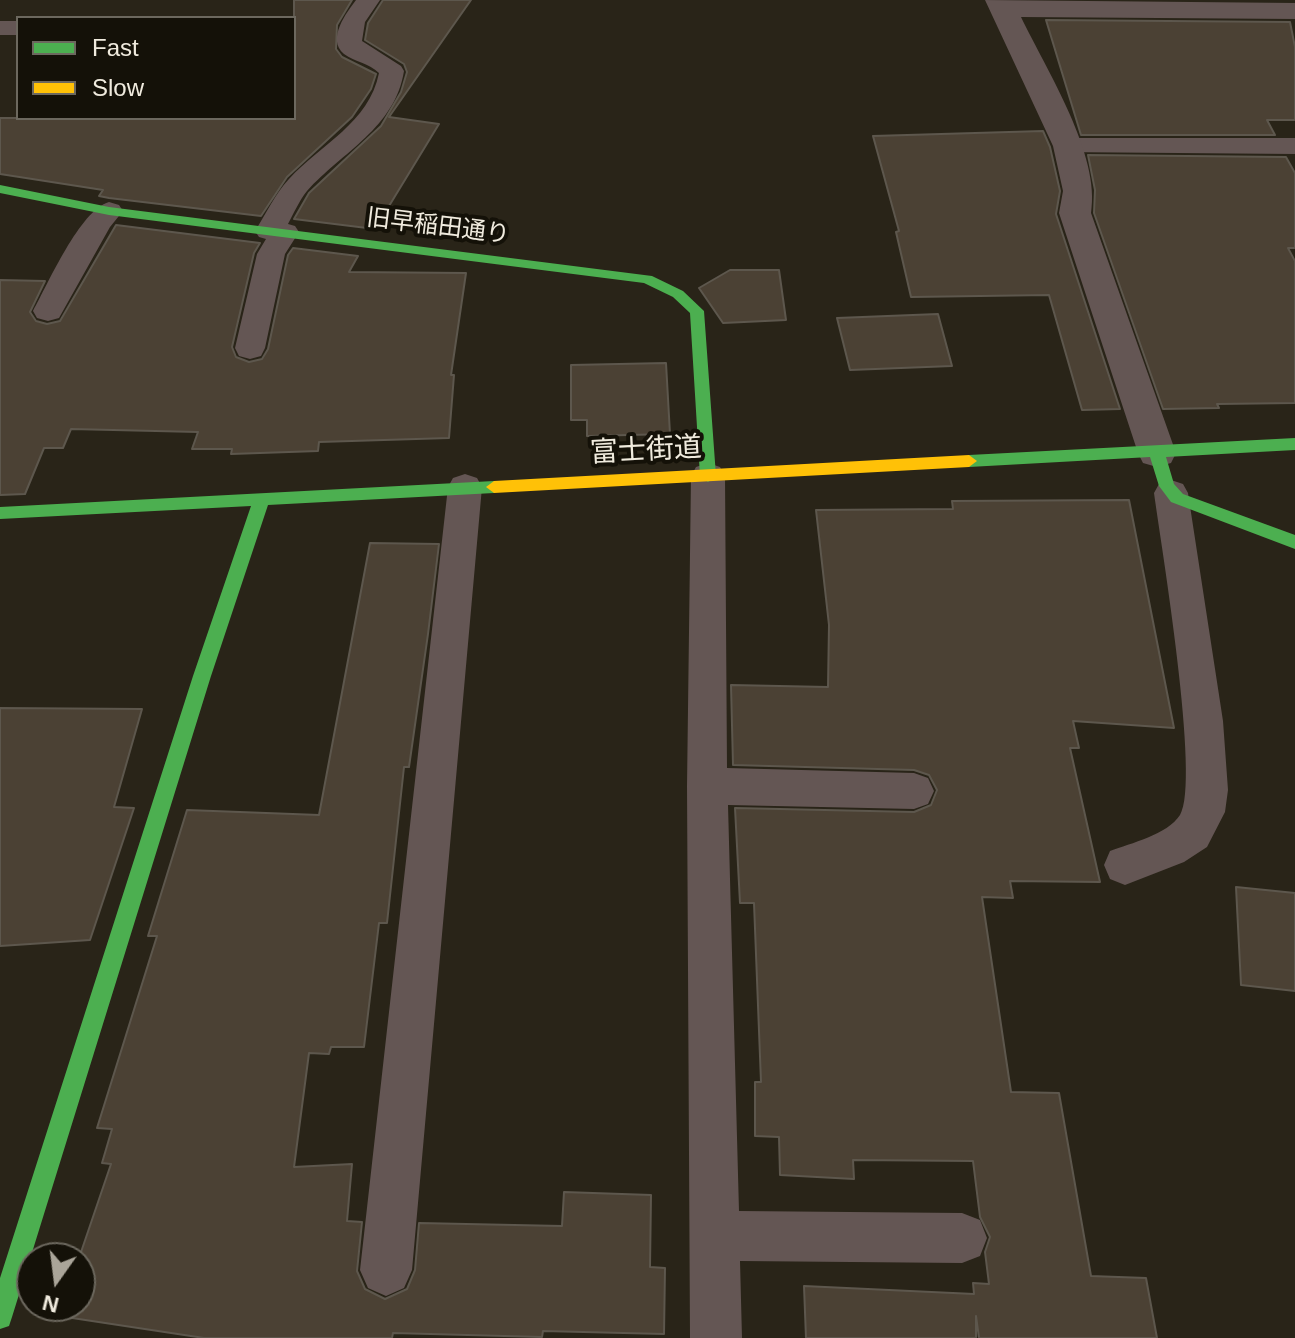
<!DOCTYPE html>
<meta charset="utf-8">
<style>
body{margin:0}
#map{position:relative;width:1295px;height:1338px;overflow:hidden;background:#292418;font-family:Helvetica,sans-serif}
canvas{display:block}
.legend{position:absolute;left:16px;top:16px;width:280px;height:104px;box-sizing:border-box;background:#141108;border:2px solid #6c685e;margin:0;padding:10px 14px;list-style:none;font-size:24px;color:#f0ebde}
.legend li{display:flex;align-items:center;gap:16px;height:40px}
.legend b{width:40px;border:2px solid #6c685e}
.north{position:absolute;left:16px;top:1242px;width:80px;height:80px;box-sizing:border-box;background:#141108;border:2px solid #6c685e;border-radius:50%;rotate:194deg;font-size:22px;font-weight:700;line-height:32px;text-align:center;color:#f0ebde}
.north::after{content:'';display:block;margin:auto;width:28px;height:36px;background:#aaa599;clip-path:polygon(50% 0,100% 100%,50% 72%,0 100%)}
</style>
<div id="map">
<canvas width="1295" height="1338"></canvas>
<ul class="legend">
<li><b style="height:10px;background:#4caf50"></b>Fast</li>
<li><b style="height:10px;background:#ffc107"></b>Slow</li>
</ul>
<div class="north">N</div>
</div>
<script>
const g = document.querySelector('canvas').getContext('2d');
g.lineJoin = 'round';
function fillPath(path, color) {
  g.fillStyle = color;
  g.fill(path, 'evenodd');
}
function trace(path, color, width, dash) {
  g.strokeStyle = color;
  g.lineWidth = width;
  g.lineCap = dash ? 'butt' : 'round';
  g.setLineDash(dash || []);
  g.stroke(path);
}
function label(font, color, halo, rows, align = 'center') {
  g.font = font + ' Helvetica,"Noto Sans JP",sans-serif';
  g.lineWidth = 8;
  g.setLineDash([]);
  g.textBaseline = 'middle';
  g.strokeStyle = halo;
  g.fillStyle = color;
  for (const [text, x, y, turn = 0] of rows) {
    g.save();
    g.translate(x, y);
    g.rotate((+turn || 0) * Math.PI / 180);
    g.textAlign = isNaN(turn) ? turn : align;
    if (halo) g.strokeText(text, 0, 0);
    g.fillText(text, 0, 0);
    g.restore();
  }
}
const building = new Path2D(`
 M294,0H352L337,25L336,49L342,57L376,74L371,89L352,117L287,177L261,216L109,198L99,196L103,190L0,174V118H294Z
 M383,0H471L389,117L439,124L375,229L294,219L309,193L381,126L401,92L407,72L404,64L365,40L368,23Z
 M1046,20L1290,22L1295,47V120H1267L1275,135H1081Z
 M1043,131L1050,147L1060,191L1056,214L1120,409L1082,410L1049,295L911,297L896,232L899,231L873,136Z
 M1088,155L1286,157L1295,173V248H1288L1295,261V403L1217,404L1219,408L1163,409L1094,213L1095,190Z
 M116,225L260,243L254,253L232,347L236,357L249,362L262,359L268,349L288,255L293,248L358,256L349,272L466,273L451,375H454L449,438L319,442L318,451L231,454L232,449H192L198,432L71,429L63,448H44L25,494L0,495V280L45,281L30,312L36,321L47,324L60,321Z
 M730,270H779L786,320L723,323L699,288Z
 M938,314L952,366L850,370L837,318Z
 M666,363L670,434L587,436V420H571V365Z
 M1129,500L1174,728L1073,721L1079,748H1070L1100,882L1010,881L1013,898L982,897L1011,1092L1059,1093L1091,1276L1146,1278L1157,1338H979L976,1316V1338H806L804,1286L974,1294L973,1283L989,1284L985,1252L990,1237L980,1217L973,1161L853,1160L854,1179L780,1175L779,1137L755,1136V1082H761L754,903H740L735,808L914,812L931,805L937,790L929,775L914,770L733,765L731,685L828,687L829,625L816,510L953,509L952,501Z
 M370,543L439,544L428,634L409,767H404L387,923H379L364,1047H331L329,1054L309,1053L294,1167L352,1164L347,1221L362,1222L357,1271L365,1289L385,1299L407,1289L415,1270L419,1223L562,1226L564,1192L651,1195L650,1267L665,1268L664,1334L543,1331L542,1337L393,1333L392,1338H204L59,1316L62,1306H80L79,1258L111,1164L102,1163L112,1129L97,1128L157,936H148L187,810L319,815Z
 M0,708L142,709L114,807L134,808L90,940L0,946Z
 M1236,887L1295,893V991L1241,985Z`);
fillPath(building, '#4b4134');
trace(building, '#5d574d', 2);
fillPath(new Path2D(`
 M356,0H380L365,22L362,41L401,66L404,71C395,128 342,152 307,191C299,201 294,213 288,224L295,226L299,232L285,254L265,348L261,356L250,359L239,356L235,348L257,254L266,239L259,237L255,231C266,214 275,194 289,179C321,144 369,123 379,73C369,63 355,62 344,54C326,39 347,12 356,0Z
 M0,21H18V35H0Z
 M1068,138H1295V154L1059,152L1055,146L1059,140Z
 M109,202L119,205L123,211L110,227L59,318L48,321L37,318L33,311C48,284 80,210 109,202Z
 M708,463L720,467L725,476L727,768L914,773L928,778L934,791L928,804L914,809L728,805L739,1211L962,1213L980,1220L987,1238L980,1256L962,1263L740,1261L742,1338H690L687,786L691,476L696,467Z
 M465,474L477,478L482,487L412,1270L404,1288L386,1296L368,1288L360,1270L448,487L453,478Z
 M1171,480L1183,484L1188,493L1223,721L1228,790L1225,812L1207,847L1184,862L1125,885L1110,879L1104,865L1110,851C1131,843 1167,835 1180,815C1201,782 1161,545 1154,493L1159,484Z`), '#645654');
fillPath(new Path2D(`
 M985,0L1295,3V19L1021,17C1047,71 1101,155 1091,213L1176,453L1171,463L1157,467L1143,463L1138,453L1059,213L1063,191L1053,146Z`), '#645654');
fillPath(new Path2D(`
 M0,185L109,207L652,276L683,291L704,311L716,476L708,482L700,476L690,313L673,297L644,283L109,215L0,193Z
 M1295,438V450L1166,457L1174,484L1183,494L1295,535V549L1171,502L1159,486L1150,457L969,467L961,461L969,455Z
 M494,481L502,487L494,493L268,505L211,676L12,1317L9,1326L0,1329V1278L193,676L251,506L0,519V507Z`), '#4caf50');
fillPath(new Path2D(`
 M969,455L977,461L969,467L494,493L486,487L494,481Z`), '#ffc107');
label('24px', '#f0ebde', '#141108', [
 ["旧早稲田通り",438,227,7]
]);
label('28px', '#f0ebde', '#141108', [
 ["富士街道",646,451,-3]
]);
</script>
